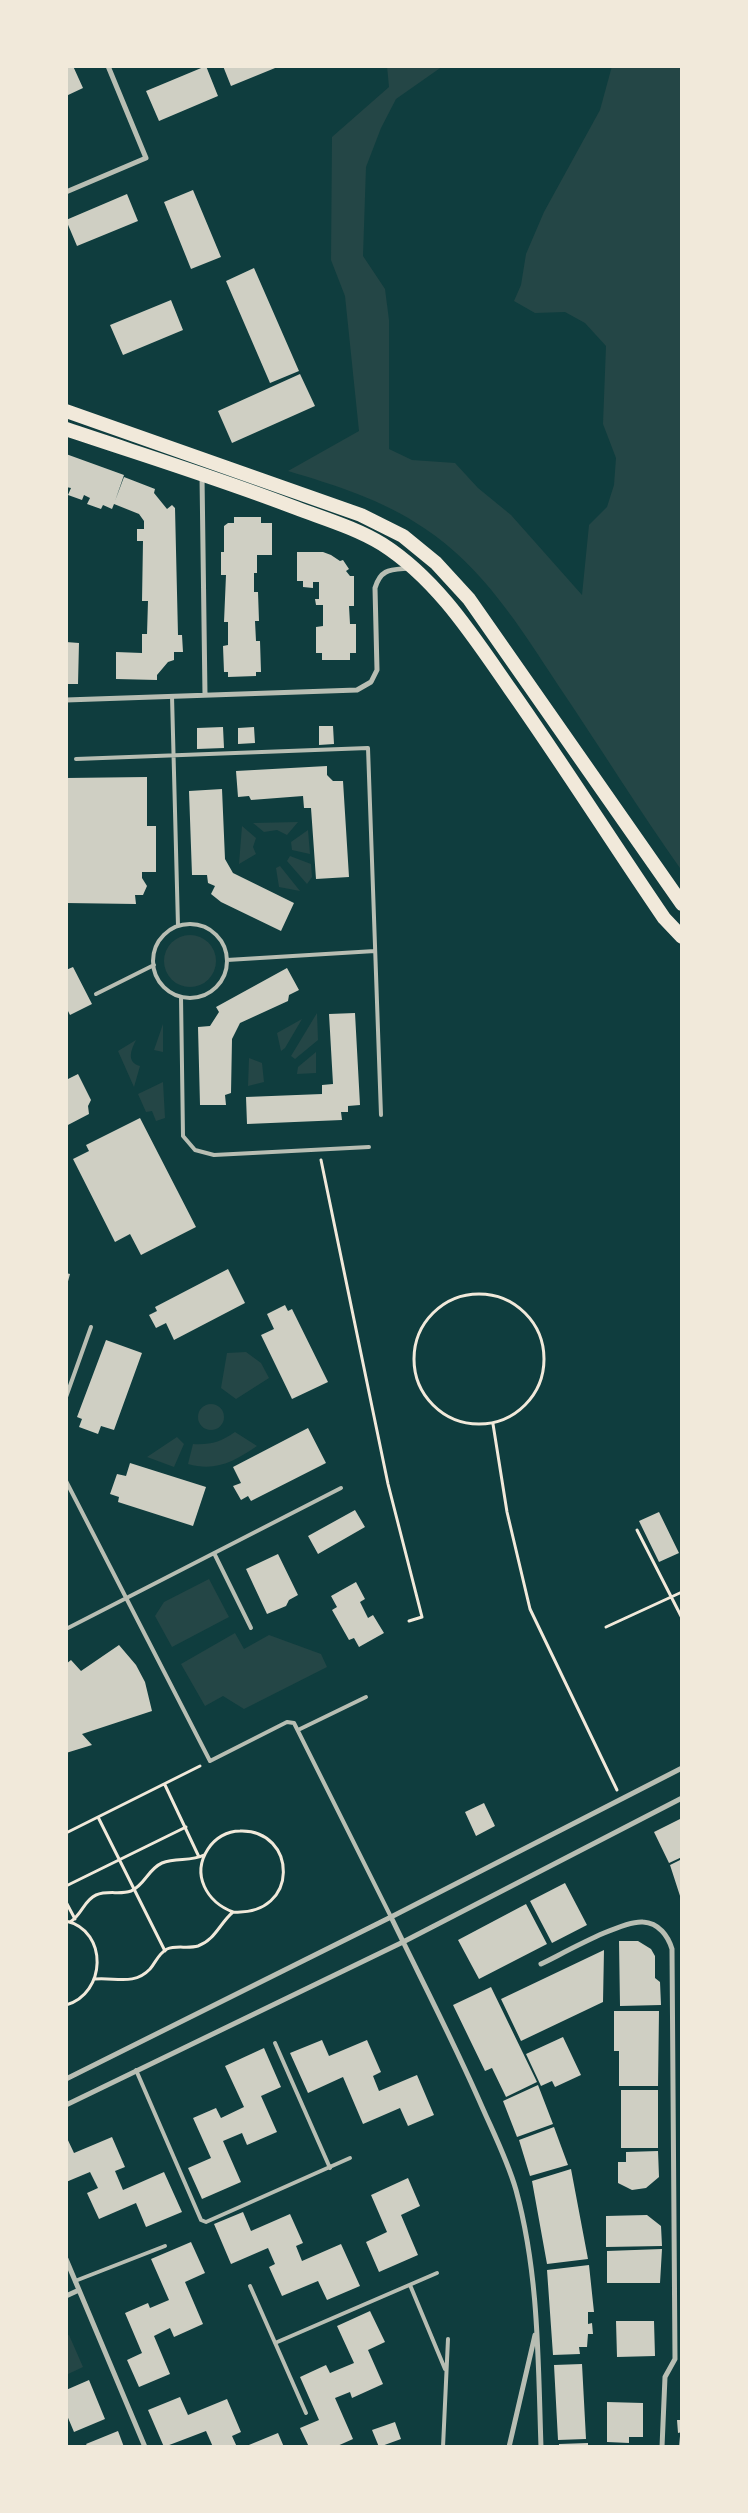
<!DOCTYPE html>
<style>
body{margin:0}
#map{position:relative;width:748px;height:2513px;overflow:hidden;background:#0f3d3e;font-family:"Archivo Narrow",sans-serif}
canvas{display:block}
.frame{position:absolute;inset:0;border:68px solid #f1e9da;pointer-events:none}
</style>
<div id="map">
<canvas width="748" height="2513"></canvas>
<div class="frame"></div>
</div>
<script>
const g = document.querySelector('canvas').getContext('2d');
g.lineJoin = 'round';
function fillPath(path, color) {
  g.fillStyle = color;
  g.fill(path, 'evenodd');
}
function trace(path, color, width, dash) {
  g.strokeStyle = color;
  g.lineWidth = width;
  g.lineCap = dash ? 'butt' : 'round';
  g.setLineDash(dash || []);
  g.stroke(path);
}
fillPath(new Path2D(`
 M387,66H443L396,99L381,128L366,167L363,256L385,289L389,320V449L412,460L455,463L478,488L511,515L582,595L589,525L607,507L614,485L616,458L603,424L606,346L585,323L565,312L535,313L514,301L521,285L526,254L544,212L600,110L612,66H682V871C639,810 600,747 558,685C520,627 483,567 424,528C383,500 335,485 288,471L359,431L345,296L331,260L332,137L389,87Z
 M298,822L287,835L277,830L264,832L253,823Z
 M242,826L256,838L253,847L256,854L239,864Z
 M308,830L310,854L292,850L291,842Z
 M290,856L311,864L312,877L307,884L287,861Z
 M280,866L300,891L279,887L276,868Z
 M164 961a26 26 0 1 1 52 0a26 26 0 1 1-52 0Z
 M317,1013L318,1040L295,1059L291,1056Z
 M302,1019L285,1048L281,1051L277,1033Z
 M163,1024V1052L154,1050Z
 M136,1040C131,1050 126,1062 140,1066L134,1087L118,1051Z
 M316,1052V1073L297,1074L298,1067Z
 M249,1058L262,1063L264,1082L248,1086Z
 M163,1082L165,1118L156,1121L152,1111L146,1112L138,1094Z
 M246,1352L261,1363L269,1378L236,1399L221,1388L227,1353Z
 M198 1417a13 13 0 1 1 26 0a13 13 0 1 1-26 0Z
 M235,1432L257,1446C235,1461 216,1472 188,1464L193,1444C210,1445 221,1442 235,1432Z
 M177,1437L184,1444L174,1467L147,1457Z
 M209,1579L229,1617L172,1647L155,1616L164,1602Z
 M235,1633L244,1649L269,1635L321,1654L327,1667L244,1709L223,1696L205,1706L181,1664Z
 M69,2335L83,2367L66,2375V2336Z`), '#244646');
fillPath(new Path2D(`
 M66,66H73L83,88L66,96Z
 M206,66L218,96L159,121L146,91Z
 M223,66H280L231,86Z
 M193,190L221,257L191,269L164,202Z
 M127,194L138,221L77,246L66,220Z
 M254,268L299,371L270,383L226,281Z
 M171,300L183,330L123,355L110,325Z
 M300,374L315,406L232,443L218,411Z
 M66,454L124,475L115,501L124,477L155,489L154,493L167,509L172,505L175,508L178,635H182L183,652H174V660L168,662L157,675V680L116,679V652L142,653V634H147L148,601H142L143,541H137V529H144V521L139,514L114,504L112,509L103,505L101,509L87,504L90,498L84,495L82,500L68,495L71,488L66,487Z
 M234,517H261V523H272V555H257V573H254V592H258L259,621H255L256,641H260L261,672H256V676L228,677V672H224L223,646L228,645V622H224L226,575H221V552H224V526L228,523H234Z
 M297,552H323L331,555L340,561L343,560L349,569L346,571L350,576H354V606H349L350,624H356V653H350V660H322V653H316V627L323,626V605H316L315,599H319V582H313V588L303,587V581H297Z
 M66,642L79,643L78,684H66Z
 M319,726H333L334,744L319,745Z
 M223,727L224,748L197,749V728Z
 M254,727L255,743L238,744V728Z
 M327,766V775L333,781H343L349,877L316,879L311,808H304L303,796L251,800L249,796L238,797L236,771Z
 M147,777V826H156V872H142V878L147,886L143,895H135L136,904L66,903V778Z
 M222,789L225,859L233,873L294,903L281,931L221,902L211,894L215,886L208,883L207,875H192L189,791Z
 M73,967L92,1004L70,1015L66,1007V970Z
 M287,968L299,990L289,995L288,1001L240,1023L232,1039L231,1093L225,1095L226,1105H200L198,1027L210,1026L219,1012L216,1007Z
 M355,1013L360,1105L348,1106V1112H341L342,1120L247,1124L246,1097L322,1094V1085L333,1084L329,1014Z
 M78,1074L91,1100L88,1106L89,1114L66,1126V1080Z
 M140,1118L196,1227L141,1255L130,1234L115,1242L73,1159L89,1151L86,1145Z
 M228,1269L245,1303L174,1340L166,1323L156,1328L149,1315L157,1311L155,1307Z
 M66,1273L70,1274L67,1285H66Z
 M285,1305L288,1311L292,1309L328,1382L292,1399L261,1335L274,1329L267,1314Z
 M106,1340L142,1353L114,1430L101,1426L98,1434L79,1427L82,1419L77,1417Z
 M308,1428L326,1463L251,1501L248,1496L241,1500L233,1486L241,1483L233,1467Z
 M130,1463L206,1487L193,1526L118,1502L119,1497L110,1494L117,1474L126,1476Z
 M355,1510L365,1527L318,1554L308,1536Z
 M659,1512L679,1553L659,1562L639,1521Z
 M278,1554L298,1595L289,1600L286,1606L267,1614L246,1569Z
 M356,1582L365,1599L360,1602L368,1618L373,1615L384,1633L359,1647L354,1638L349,1640L332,1610L337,1607L331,1596Z
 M119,1645L136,1665L145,1682L152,1711L82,1734L92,1745L66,1753V1664L71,1660L81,1671Z
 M484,1803L495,1826L476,1836L465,1812Z
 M682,1818V1857L669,1863L654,1832Z
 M682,1859V1899H681L670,1865Z
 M565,1883L587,1925L552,1943L530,1901Z
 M526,1904L547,1944L479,1979L458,1940Z
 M619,1941H638L651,1949L655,1956V1978L660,1982L661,2005L620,2006Z
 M604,1950L603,2002L521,2041L501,1999Z
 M491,1987L537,2082L506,2097L492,2068L485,2071L453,2005Z
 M614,2011H659L658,2086H619V2051H614Z
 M563,2037L581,2075L555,2087L552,2081L541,2086L526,2054Z
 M322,2040L329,2056L367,2040L381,2072L373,2076L379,2091L417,2075L434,2115L408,2126L400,2108L363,2124L343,2077L308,2093L290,2053Z
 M264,2048L281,2087L261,2096L277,2132L247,2145L242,2133L223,2141L241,2182L202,2199L188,2168L211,2158L193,2118L216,2108L221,2118L244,2107L225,2066Z
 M538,2085L553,2124L517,2137L503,2101Z
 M621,2090H658V2148H621Z
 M554,2127L568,2165L530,2176L519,2140Z
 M66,2136L74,2153L112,2137L125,2167L115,2171L123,2190L164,2172L182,2212L146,2227L136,2203L99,2219L87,2193L98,2188L90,2172L66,2182Z
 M658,2151L659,2177L646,2188L632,2190L618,2183V2162H626V2152Z
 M571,2169L588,2259L547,2264L532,2181Z
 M408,2178L420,2206L401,2215L418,2255L379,2272L366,2242L387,2232L371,2195Z
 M243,2212L251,2231L290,2214L303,2243L296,2246L302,2261L341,2244L360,2286L327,2300L318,2281L282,2296L269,2267L275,2264L268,2248L231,2264L214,2224Z
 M647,2215L661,2226L662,2246L606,2247V2216Z
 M191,2242L205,2273L185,2282L203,2324L174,2337L170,2328L154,2336L170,2374L139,2387L127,2360L142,2353L125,2313L148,2303L150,2308L169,2300L151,2259Z
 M662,2249L660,2283H607V2251Z
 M589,2265L594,2312H588V2324L592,2323L593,2334H588L587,2347H579L580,2354L553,2355L547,2270Z
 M370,2311L385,2342L368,2350L383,2384L352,2398L350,2392L335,2398L353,2439L335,2447H309L300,2428L319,2420L300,2377L326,2365L330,2373L354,2363L337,2326Z
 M616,2321H654L655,2356L617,2357Z
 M582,2364L586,2439L558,2440L554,2365Z
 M89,2380L105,2419L74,2432L66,2413V2390Z
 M180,2397L188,2415L227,2399L241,2432L232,2436L237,2447H213L206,2431L164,2447L148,2410Z
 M607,2402L643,2403V2437H629V2443L607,2442Z
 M677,2420H682V2432L678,2433Z
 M395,2422L401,2439L379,2447L372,2430Z
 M118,2431L124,2447H88L86,2444Z
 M278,2433L284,2447H244Z
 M680,2436H682V2447H679Z
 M588,2443V2447H559V2444Z`), '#cfcfc3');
trace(new Path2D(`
 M321,1160L388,1484L422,1617L409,1621
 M414 1359a65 65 0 1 1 130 0a65 65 0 1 1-130 0Z
 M493,1424L507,1512L530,1609L617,1790
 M637,1530L682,1618
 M606,1627L682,1592
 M165,1785L199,1857
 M98,1817L165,1951
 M66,1833L200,1766
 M66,1886L186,1827
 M66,1902L75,1919
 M66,1921C109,1931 106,1994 66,2005
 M70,1922C82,1915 84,1900 96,1895C108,1890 120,1895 131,1891C145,1885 148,1869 162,1863C176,1857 191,1862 204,1855
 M95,1979C115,1977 134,1986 150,1969C156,1962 158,1954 167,1949C176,1945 188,1949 198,1946C215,1940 220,1923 233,1912C301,1916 297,1829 240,1831C227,1831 215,1838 208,1849C191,1875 207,1902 233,1912`), '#f1e9da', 3);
trace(new Path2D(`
 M172,696L178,926
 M76,759L368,748L381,1115
 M153 961a37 37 0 1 1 74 0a37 37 0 1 1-74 0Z
 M227,960L375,951
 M96,994L154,965
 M181,997L183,1136L195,1150L214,1155L369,1147
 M66,1397L91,1327
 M66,1481L210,1761L287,1722L294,1723L391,1917
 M214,1553L251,1628
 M66,1629L341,1488
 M298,1730L366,1697
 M275,2043L330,2168
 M136,2070L201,2220L206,2222L350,2158
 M75,2281L165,2246
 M410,2285L445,2369
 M250,2286L306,2413
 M275,2343L437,2273
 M443,2447L448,2339`), '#b8beb3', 4);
trace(new Path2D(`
 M66,192L146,158L108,66
 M202,476L205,695
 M66,700L357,690L371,682L377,670L375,588C381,568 391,570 410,568
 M391,1917C422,1981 455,2044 483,2109C495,2136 508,2162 516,2190C539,2274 538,2361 541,2447
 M541,1964C562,1954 622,1920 643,1922C659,1923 668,1936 672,1949L675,2359L665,2377L662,2447
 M66,2079L391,1917L682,1768
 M66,2105L403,1942L682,1798
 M66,2259L145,2447
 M66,2296L79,2290
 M509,2447L535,2335`), '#b8beb3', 5);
trace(new Path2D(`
 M66,411L361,515L403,536L436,563L469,599L682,904
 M66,429C143,455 221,479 296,508C325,519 356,528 382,544C437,579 473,636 510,689C563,764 612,842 664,918L682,937`), '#f1e9da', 14);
</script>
